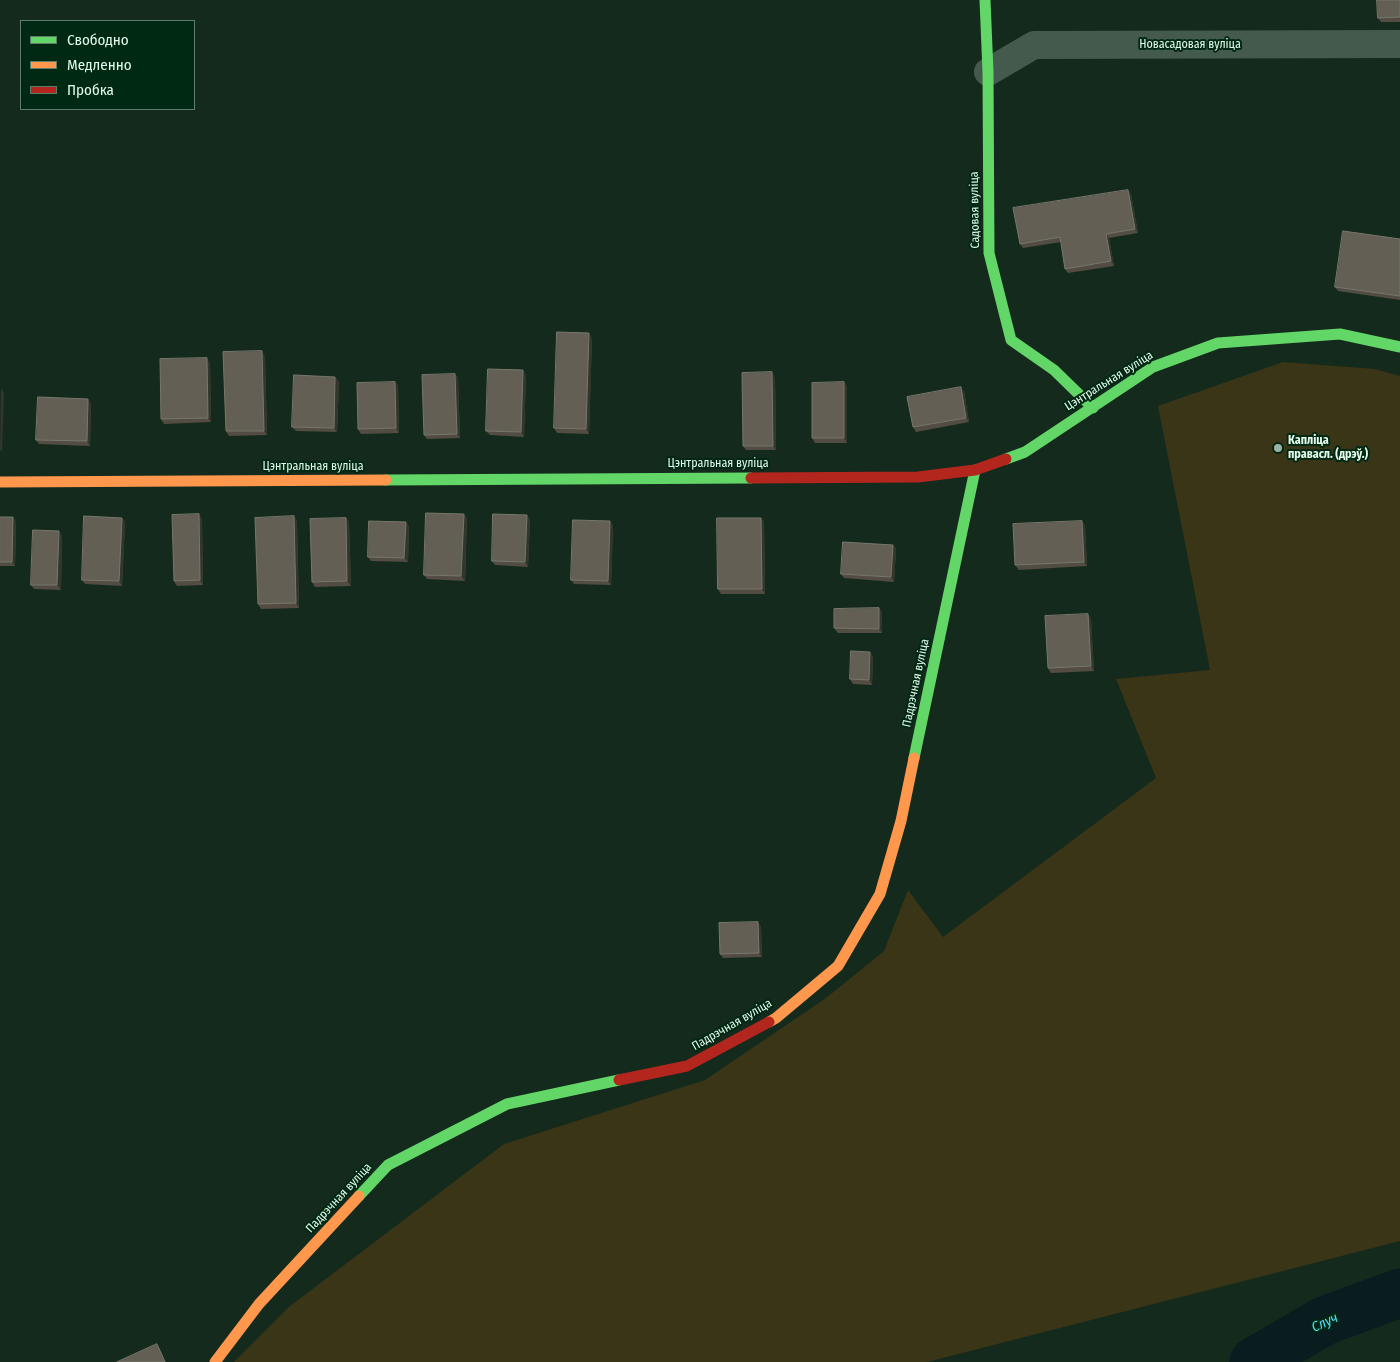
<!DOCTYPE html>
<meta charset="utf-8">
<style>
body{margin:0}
#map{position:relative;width:1400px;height:1362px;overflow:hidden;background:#142a1d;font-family:"Fira Sans Condensed",sans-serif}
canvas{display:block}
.legend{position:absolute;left:20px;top:20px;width:175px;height:90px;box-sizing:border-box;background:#002913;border:1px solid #5b7d69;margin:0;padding:6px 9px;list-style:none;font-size:15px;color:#e4faeb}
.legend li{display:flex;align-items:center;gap:10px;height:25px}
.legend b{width:25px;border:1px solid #5b7d69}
</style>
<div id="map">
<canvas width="1400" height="1362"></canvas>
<ul class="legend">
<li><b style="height:6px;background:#63d668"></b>Свободно</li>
<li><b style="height:6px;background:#ff974d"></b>Медленно</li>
<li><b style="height:6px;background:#b3261e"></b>Пробка</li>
</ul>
</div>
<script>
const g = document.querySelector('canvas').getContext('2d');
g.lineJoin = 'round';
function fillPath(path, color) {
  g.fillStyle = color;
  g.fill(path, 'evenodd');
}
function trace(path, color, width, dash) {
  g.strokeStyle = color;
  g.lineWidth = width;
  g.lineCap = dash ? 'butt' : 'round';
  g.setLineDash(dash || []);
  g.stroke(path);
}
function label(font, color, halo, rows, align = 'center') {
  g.font = font + ' "Fira Sans Condensed",sans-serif';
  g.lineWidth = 4;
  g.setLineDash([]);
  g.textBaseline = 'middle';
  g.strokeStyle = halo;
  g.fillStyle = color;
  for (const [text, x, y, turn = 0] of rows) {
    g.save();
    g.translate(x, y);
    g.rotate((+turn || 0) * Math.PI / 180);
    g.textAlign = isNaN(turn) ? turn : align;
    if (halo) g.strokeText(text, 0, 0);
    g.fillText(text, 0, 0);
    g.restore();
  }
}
fillPath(new Path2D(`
 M1283,362L1375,369L1400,376V1241L927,1362H234L290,1306L504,1144L705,1080L826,998L884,951L908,890L943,937L1156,778L1116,679L1210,670L1158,406Z`), '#393516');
trace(new Path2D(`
 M1254,1362L1324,1321L1400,1293`), '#091c1f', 49);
trace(new Path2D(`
 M988,72L1034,45L1400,44`), '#445a4d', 28);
trace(new Path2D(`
 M985,0L988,72L989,253L1011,340L1054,370L1093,408
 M1006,459L1025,452L1153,367L1218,343L1340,334L1400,347
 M386,480L751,478
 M914,758L975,470
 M359,1196L388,1165L507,1104L619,1080`), '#63d668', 11);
trace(new Path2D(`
 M0,482L386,480
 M769,1022L776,1018L838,966L880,894L901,821L914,758
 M215,1362L259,1304L359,1196`), '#ff974d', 11);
trace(new Path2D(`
 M751,478L918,477L975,470L1006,459
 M619,1080L687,1066L769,1022`), '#b3261e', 11);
fillPath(new Path2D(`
 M1400,0V22H1381L1378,18Z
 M1131,194L1138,233L1109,238L1114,266L1068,273L1065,269L1061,242L1023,248L1020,244Z
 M1400,239V300L1338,291L1335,287Z
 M592,338L589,434L557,433L554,428Z
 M265,356L267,435L229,436L226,431Z
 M210,363L211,422L164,424L161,419Z
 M455,374L458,378L460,438L427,439L424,435Z
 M526,375L524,437L490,435L486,431Z
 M775,377L776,450H746L743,446Z
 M339,381L337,432L296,431L292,427Z
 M395,382L398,386L399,433L361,434L358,429Z
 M847,386V443H815L812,438Z
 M964,391L969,422L916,432L913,427Z
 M91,403L90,446L39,444L36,440Z
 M199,514L202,519L203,585L177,586L174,581Z
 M464,514L467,519L465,581L427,579L424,575Z
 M294,516L297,521L299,608L261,609L258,604Z
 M0,517H13L16,522L15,566H0Z
 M122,518L125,522L122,586L85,584L82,580Z
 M346,518L349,522L351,586L315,587L312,582Z
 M761,518L764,522L765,594H721L718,589Z
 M530,519L528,567L495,565L492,561Z
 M610,521L613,526L611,585L574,584L571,580Z
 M1082,521L1085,526L1087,566L1019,570L1015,565Z
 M406,522L409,527L408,562L371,561L368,557Z
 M62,536L61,590L34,589L31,585Z
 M893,545L896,549L894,582L844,578L841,574Z
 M879,608L882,613V633H838L834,628Z
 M1088,614L1091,619L1094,671L1051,673L1048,668Z
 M873,656L872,685L853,684L850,679Z
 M758,922L761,927L762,957L723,958L720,954Z`), '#534c42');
fillPath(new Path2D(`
 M1128,190L1131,194L1138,233L1135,229Z
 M1106,234L1109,238L1114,266L1111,261Z
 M589,333L592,338L589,434L586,429Z
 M262,351L265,356L267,435L264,431Z
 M207,358L210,363L211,422L208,418Z
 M523,370L526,375L524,437L521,432Z
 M772,372L775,377L776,450L773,446Z
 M455,374L458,378L460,438L457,434Z
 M335,377L339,381L337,432L334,428Z
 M395,382L398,386L399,433L396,428Z
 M844,382L847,386V443L844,438Z
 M961,387L964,391L969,422L966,418Z
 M1,388L4,393L2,452L0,450Z
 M88,399L91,403L90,446L87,441Z
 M199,514L202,519L203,585L200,580Z
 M464,514L467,519L465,581L461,576Z
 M527,515L530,519L528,567L525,562Z
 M294,516L297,521L299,608L296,603Z
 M13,517L16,522L15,566L12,562Z
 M122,518L125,522L122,586L119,581Z
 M346,518L349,522L351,586L347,581Z
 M761,518L764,522L765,594L762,589Z
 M610,521L613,526L611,585L608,581Z
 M1082,521L1085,526L1087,566L1084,562Z
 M406,522L409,527L408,562L404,558Z
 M59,531L62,536L61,590L57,585Z
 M893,545L896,549L894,582L891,577Z
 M879,608L882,613V633L879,629Z
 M1088,614L1091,619L1094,671L1091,666Z
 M870,652L873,656L872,685L869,680Z
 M758,922L761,927L762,957L759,953Z
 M157,1344L160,1349L166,1362H165Z`), '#33372b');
const building = new Path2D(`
 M1377,0H1400V17L1378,18Z
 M1128,190L1135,229L1106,234L1111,261L1065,269L1060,237L1020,244L1013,208Z
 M1343,231L1400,239V296L1335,287Z
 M557,332L589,333L586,429L554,428Z
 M262,351L264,431H226L223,352Z
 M207,358L208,418L161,419L160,359Z
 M488,369L523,370L521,432L486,431Z
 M772,372L773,446H743L742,373Z
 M455,374L457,434L424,435L422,375Z
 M294,375L335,377L334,428L292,427Z
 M395,382L396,428L358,429L357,383Z
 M844,382V438H812V383Z
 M961,387L966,418L913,427L907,397Z
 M38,397L88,399L87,441L36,440Z
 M426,513L464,514L461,576L424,575Z
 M199,514L200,580L174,581L172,515Z
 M493,514L527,515L525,562L492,561Z
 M84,516L122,518L119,581L82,580Z
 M294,516L296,603L258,604L255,518Z
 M0,517H13L12,562H0Z
 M346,518L347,581L312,582L310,519Z
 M717,518H761L762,589H718Z
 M573,520L610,521L608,581L571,580Z
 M369,521L406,522L404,558L368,557Z
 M1082,521L1084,562L1015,565L1013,524Z
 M33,530L59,531L57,585H31Z
 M843,542L893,545L891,577L841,574Z
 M879,608V629L834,628V609Z
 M1088,614L1091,666L1048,668L1045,616Z
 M851,651L870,652L869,680L850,679Z
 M758,922L759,953L720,954L719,923Z
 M157,1344L165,1362H117Z`);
fillPath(building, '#635f54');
trace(building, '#77776c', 1);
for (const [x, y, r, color] of [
 [1278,448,5,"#9bb1a3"]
]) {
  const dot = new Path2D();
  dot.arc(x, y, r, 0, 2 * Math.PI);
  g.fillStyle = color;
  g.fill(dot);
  trace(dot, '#002913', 2);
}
label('12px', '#e4faeb', '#002913', [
 ["Новасадовая вуліца",1190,45],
 ["Садовая вуліца",975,210,-91],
 ["Цэнтральная вуліца",1109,381,-32],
 ["Цэнтральная вуліца",718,464],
 ["Цэнтральная вуліца",313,467],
 ["Падрэчная вуліца",916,683,-78],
 ["Падрэчная вуліца",732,1025,-30],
 ["Падрэчная вуліца",339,1198,-47]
]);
label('bold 12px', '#e4faeb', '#002913', [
 ["Капліца",1288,441],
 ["правасл. (дрэў.)",1288,455]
], 'left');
label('italic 14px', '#4adffe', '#002913', [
 ["Случ",1325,1323,-25]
]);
</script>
